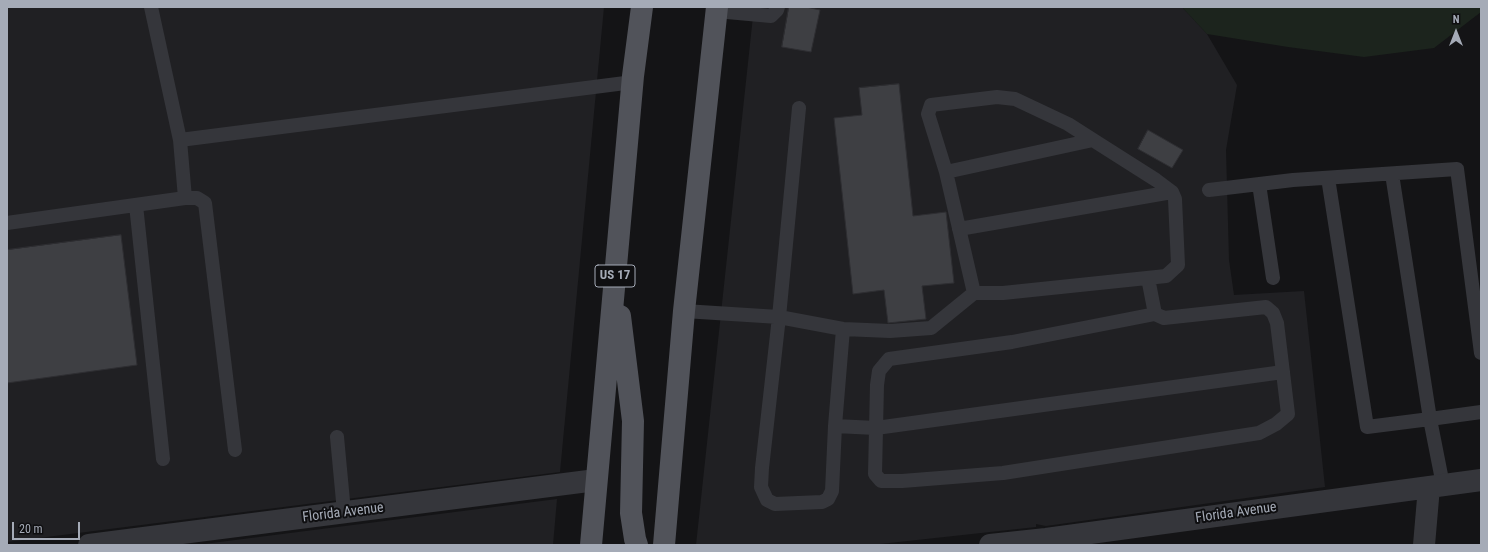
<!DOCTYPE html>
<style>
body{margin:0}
#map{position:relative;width:1488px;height:552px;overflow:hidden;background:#141416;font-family:"Roboto Condensed",sans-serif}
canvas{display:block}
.frame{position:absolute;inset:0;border:8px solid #a5abb7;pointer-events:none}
.north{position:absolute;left:1436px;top:12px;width:40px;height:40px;-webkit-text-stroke:3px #0f0f11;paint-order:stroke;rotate:0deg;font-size:11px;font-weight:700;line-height:16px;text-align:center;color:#a5abb7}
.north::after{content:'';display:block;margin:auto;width:14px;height:18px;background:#a5abb7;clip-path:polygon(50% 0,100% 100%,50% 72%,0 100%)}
.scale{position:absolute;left:12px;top:522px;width:68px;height:18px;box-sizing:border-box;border:2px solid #a5abb7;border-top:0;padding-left:5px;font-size:12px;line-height:14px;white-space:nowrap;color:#a5abb7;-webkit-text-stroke:3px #0f0f11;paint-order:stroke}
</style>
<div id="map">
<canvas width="1488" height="552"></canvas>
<div class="frame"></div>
<div class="north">N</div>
<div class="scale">20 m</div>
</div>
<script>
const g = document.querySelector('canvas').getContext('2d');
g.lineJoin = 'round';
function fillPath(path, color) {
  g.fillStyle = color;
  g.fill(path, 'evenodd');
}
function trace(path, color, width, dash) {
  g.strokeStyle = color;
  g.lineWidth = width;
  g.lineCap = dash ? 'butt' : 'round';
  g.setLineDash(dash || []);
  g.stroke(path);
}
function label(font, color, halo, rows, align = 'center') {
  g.font = font + ' "Roboto Condensed",sans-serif';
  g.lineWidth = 4;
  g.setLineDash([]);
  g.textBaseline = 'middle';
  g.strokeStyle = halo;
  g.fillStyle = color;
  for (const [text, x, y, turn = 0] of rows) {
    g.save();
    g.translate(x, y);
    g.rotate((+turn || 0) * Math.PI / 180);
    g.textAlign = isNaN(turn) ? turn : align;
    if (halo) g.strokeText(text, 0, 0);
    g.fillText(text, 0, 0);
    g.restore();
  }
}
fillPath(new Path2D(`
 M7,7H604L560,472L7,542Z
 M754,7H1182L1207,34L1237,85L1226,150L1229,260L1234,295L1304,291L1325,487L1046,526L1036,524V527L871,545H696Z
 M557,499L553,545H196Z`), '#202023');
fillPath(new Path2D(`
 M1182,7H1306L1313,8L1481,7V12L1434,48L1364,57L1288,47L1207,34Z`), '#1c241d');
const building = new Path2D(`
 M789,7H806L820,10L811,52L782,47Z
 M899,84L913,216L946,212L954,283L922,286L926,319L888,323L884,290L853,294L834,118L862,115L859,88Z
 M1148,130L1183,150L1172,168L1138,149Z
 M121,235L137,365L7,383V250Z`);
fillPath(building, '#3e3f43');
trace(building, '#2e2e32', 1);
trace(new Path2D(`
 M151,7L180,140L633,82
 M716,11L771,16L777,10L778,7
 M946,172L1093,140
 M1328,178L1367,427L1430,419L1392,174
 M1259,184L1273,278
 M1209,190L1293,180L1457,169L1481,353
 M185,198H197L205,203L235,450
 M136,205L163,459
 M7,223L185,198L180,140
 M959,229L1172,192
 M1148,278L1155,314L1164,318L1266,307L1273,313L1277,323L1288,414L1276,424L1259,433L1003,473L902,481H881L875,474L877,385L879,371L889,359L1012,342L1155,314
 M684,311L779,317L799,108
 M843,329L835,426L832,491L828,499L822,502L775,504L767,500L761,487L762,468L779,317L843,329L890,331L931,328L974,293L946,172L928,114L931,105L997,97L1015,99L1068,124L1093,140L1156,180L1172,192L1175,199L1178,265L1166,276L1003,293H974
 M835,426L876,428L1283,372
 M337,437L344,512
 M1443,485L1430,419L1481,412`), '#35363b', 14);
trace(new Path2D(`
 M89,545L596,480
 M990,545L1046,539L1481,480
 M1424,545L1429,487`), '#35363b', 22);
trace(new Path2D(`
 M620,316L633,421L631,513L635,539L637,545
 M591,545L633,76L642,7
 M664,545L684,311L717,7`), '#51535a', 22);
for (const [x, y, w] of [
 [615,276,40]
]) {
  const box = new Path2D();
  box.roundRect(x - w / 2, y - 11, w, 22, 3);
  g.fillStyle = '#0f0f11';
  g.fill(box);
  trace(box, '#a5abb7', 1);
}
label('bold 13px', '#a5abb7', null, [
 ["US 17",615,276]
]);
label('14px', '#a5abb7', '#0f0f11', [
 ["Florida Avenue",343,513,-7],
 ["Florida Avenue",1236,513,-8]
]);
</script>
